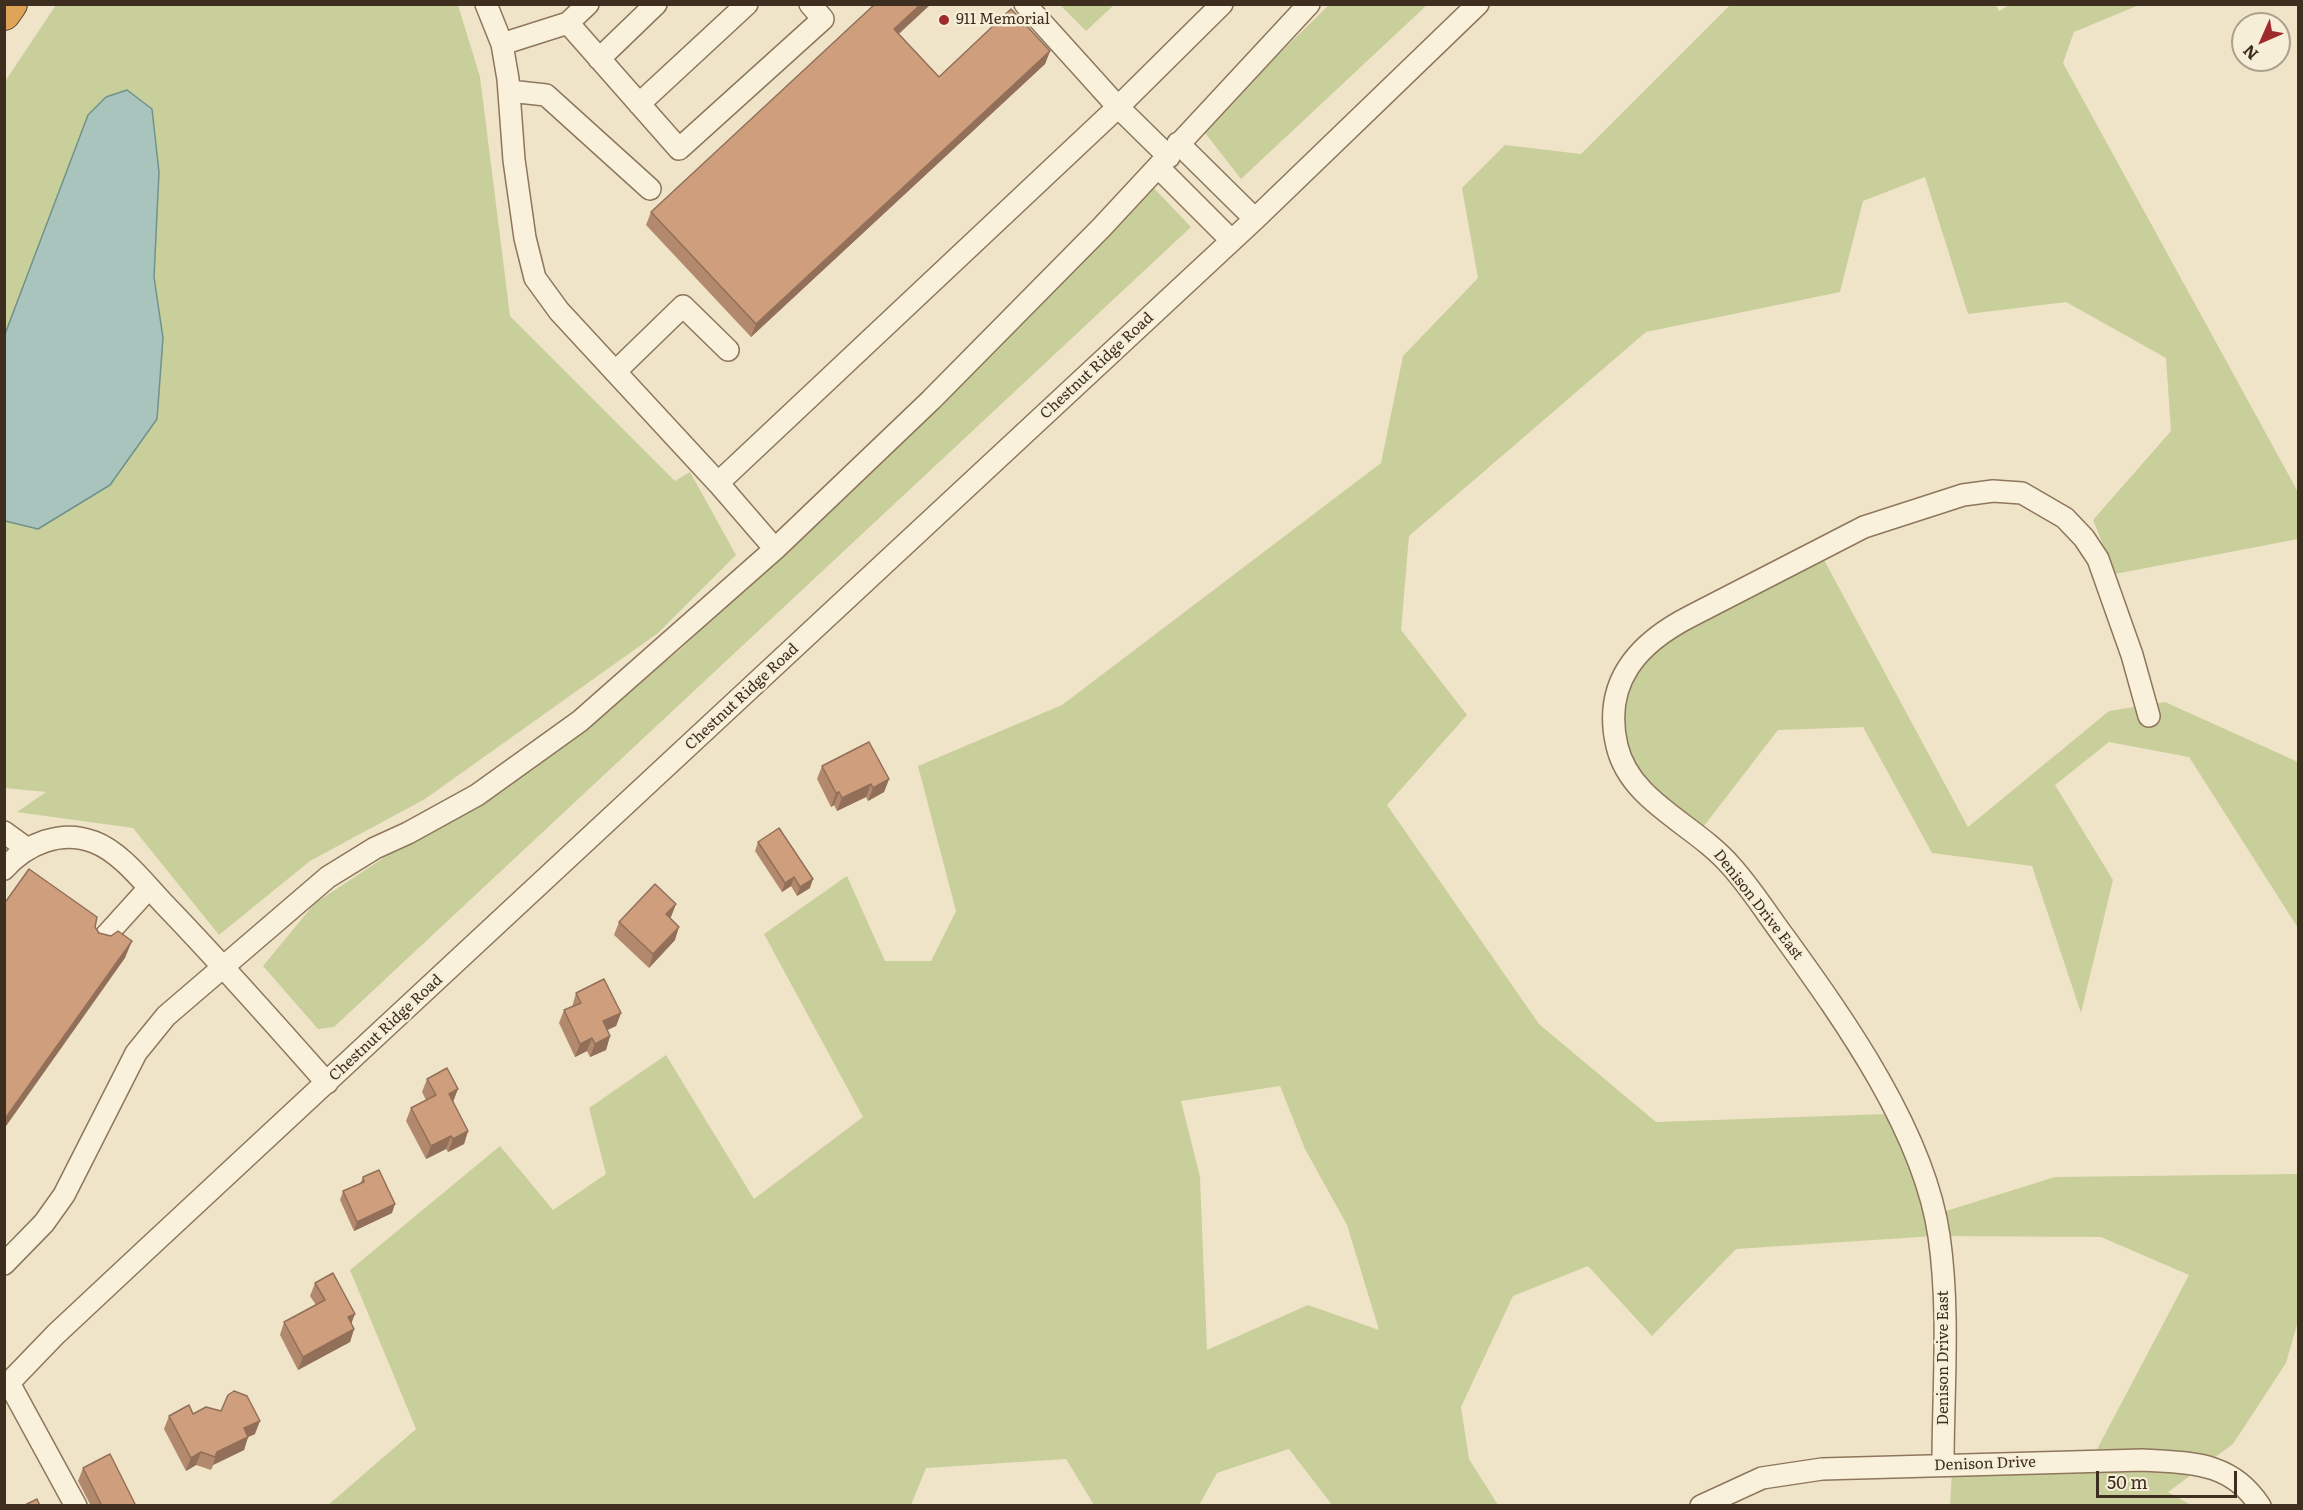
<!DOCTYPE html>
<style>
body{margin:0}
#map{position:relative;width:2303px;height:1510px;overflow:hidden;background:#f0e4c8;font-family:Literata,serif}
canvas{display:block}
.frame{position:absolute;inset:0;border:6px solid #3d2e20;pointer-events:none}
.north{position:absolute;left:2231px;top:12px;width:60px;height:60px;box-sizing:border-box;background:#f7eed8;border:2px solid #ada18e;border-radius:50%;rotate:225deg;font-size:16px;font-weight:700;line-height:24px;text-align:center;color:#3d2e20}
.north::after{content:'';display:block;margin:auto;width:21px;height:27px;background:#9e2a2b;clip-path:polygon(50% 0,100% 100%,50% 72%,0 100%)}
.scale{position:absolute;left:2096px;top:1471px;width:141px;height:27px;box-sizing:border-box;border:3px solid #3d2e20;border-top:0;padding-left:8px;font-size:18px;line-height:21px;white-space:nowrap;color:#3d2e20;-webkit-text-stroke:4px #f7eed8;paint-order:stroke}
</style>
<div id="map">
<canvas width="2303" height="1510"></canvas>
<div class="frame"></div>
<div class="north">N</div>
<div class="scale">50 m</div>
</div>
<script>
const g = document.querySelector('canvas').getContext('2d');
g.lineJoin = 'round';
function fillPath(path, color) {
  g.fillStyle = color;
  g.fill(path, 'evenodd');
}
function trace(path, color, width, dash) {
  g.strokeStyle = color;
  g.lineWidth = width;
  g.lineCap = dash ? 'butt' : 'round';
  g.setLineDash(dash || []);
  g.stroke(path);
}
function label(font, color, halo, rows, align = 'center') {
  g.font = font + ' Literata,serif';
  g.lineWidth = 5;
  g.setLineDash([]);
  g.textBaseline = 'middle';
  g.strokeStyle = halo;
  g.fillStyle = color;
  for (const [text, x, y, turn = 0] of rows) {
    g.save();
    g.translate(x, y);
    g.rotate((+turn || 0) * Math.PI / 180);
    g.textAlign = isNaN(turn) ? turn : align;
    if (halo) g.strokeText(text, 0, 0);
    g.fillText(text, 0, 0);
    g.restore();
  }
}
fillPath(new Path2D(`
 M1995,4L1999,11L2011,4L2139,5L2074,32L2063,63L2298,492V539L2115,574L2093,520L2171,431L2166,358L2066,302L1968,314L1925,177L1863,201L1840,292L1646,332L1409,536L1401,630L1467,715L1387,805L1539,1024L1656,1122L1887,1114L1933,1215L2055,1177L2298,1174V1321L2286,1363L2233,1444L2168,1492L2191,1505H1950L1953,1455L2095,1453L2189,1275L2101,1237L1935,1236L1736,1249L1652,1336L1588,1266L1513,1296L1461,1407L1469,1459L1498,1505H1332L1289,1449L1217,1473L1199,1505H1094L1066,1459L926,1468L911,1505L327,1506L416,1429L350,1270L500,1146L553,1210L606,1174L589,1108L666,1055L754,1199L863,1117L764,934L847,876L885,961H931L956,911L918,766L1062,705L1381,463L1403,356L1478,278L1462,188L1505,145L1581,154L1730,5ZM1280,1086L1305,1149L1347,1225L1379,1330L1308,1305L1207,1350L1200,1177L1181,1101Z
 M56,5H458L480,77L510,316L675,481L690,472L736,555L658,633L425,799L310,861L219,935L133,828L17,812L46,792L5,788L4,83Z
 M1060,5H1114L1086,31Z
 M1329,5H1427L1241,179L1202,129Z
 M1151,185L1191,227L334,1027L318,1029L263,966L315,903L417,836L510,785L681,649Z
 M1816,545L1968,827L2109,711L2165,702L2298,762V928L2189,757L2109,742L2055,785L2113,880L2081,1013L2032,866L1932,853L1863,727L1778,730L1697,835L1621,749L1628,660Z`), '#c9cf9b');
const water = new Path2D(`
 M127,90L152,109L159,172L154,277L163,338L157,419L110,485L38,529L5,521V334L88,115L106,97Z`);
fillPath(water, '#a9c4bc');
trace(water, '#6f938a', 1.5);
const minor = new Path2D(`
 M486,4L502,44L508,79L514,160L525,238L535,278L559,311L718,483L775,549
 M1025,4L1118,107L1169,157
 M568,23L679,149L823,19L810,4
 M502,44L568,23L588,4
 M599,59L656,4
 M509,91L546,95L650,189
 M639,104L747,4
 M1178,143L1255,219
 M1159,168L1231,240
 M615,372L683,306L728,350
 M718,483L1118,107L1222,4
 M4,832L26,848
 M4,869C26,844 61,829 94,842C121,852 145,884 165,905C221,963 274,1023 327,1083
 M101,941L149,888
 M4,1264L44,1223L64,1195L136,1053L166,1016L328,877L375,848L408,833L477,795L580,721L775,549L931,400L1102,227L1309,4
 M9,1383L76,1506
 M4,1388L56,1334L148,1248L1255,219L1478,4
 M1943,1465C1943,1390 1950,1311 1939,1236C1924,1132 1845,1021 1785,938C1767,914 1751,888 1731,866C1695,824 1630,802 1617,746C1602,682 1638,643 1691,616L1864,527L1963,495L1993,491L2022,493L2065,518L2084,538L2098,559L2132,655L2149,716
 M1701,1506L1762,1478L1822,1469L2143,1460C2190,1463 2231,1461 2260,1506`);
const highway = new Path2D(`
 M4,14L11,4`);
trace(minor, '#8d765c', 24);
trace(highway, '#5b4430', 34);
trace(minor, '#faf1dc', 21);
trace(highway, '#e0a458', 32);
fillPath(new Path2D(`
 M931,4L899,34L939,77L1050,51L1045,64L751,337L646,225L651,212Z
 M822,766L889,779L884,792L868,801L866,797L837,811L834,805L831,807L817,779Z
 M758,842L810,888L797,896L791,886L782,892L755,851Z
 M676,904L670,918L675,940L649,968L614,935L619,922Z
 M576,993L621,1013L616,1026L607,1030L610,1036L606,1050L590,1057L587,1051L575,1057L559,1023L564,1010L572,1007Z
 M427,1079L453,1102L468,1131L464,1144L448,1152L446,1149L426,1159L406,1121L411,1108L426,1100L422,1092Z
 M363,1177L392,1213L354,1231L340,1200L343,1191L360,1184Z
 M315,1283L351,1324L354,1329L350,1342L298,1370L280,1335L284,1322L316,1305L310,1296Z
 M169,1416L255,1434L248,1437L244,1450L213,1465L211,1470L196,1465L186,1471L164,1429Z
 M83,1468L136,1506H91L78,1481Z`), '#b2896c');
fillPath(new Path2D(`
 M921,4H931L889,42L894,29Z
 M1050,51L1045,64L751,337L756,324Z
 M889,779L884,792L868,801L873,788Z
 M871,784L866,797L837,811L842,798Z
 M839,792L834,805L831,807L836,793Z
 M794,877L791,886L782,892L785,883Z
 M813,879L810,888L797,896L800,887Z
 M676,904L671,917L661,927L666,914Z
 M679,927L675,940L649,968L653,954Z
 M132,941L125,958L4,1129V1120Z
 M621,1013L616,1026L599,1034L603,1021Z
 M610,1036L606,1050L590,1057L595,1044Z
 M592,1038L587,1051L575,1057L580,1044Z
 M458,1089L453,1102L449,1094Z
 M468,1131L464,1144L448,1152L453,1139Z
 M451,1136L446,1149L426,1159L431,1146Z
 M395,1204L392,1213L354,1231L357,1222Z
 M355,1314L350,1327L348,1317Z
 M354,1329L350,1342L298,1370L303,1357Z
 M260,1421L255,1434L248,1437L244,1450L213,1465L211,1470L217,1452L244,1428Z
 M201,1452L196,1465L186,1471L191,1458Z`), '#916f58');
const building = new Path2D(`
 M875,4H921L894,29L939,77L1011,9L1050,51L756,324L651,212Z
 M869,742L889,779L873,788L871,784L842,798L839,792L836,793L822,766Z
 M779,828L813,879L800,887L794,877L785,883L758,842Z
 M29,869L97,917L95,927L99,933L111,936L118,931L132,941L4,1120V904Z
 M655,884L676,904L666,914L679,927L653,954L619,922Z
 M604,979L621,1013L603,1021L610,1036L595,1044L592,1038L580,1044L564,1010L581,1003L576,993Z
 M447,1068L458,1089L449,1094L468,1131L453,1139L451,1136L431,1146L411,1108L436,1095L427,1079Z
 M379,1170L395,1204L357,1222L343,1191L364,1182L363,1177Z
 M333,1273L355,1314L348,1317L354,1329L303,1357L284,1322L325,1300L315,1283Z
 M234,1391L247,1396L260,1421L244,1428L248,1437L217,1452L215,1457L201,1452L191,1458L169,1416L189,1405L193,1414L206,1407L221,1411L228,1395Z
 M110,1454L136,1506H102L83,1468Z
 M37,1499L40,1506H23Z`);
fillPath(building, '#cf9f7d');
trace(building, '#916f58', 1.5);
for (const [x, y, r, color] of [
 [944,20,6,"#9e2a2b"]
]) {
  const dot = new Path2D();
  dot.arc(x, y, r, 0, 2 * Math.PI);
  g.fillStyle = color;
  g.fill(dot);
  trace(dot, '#f7eed8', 2);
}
label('15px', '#3d2e20', '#f7eed8', [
 ["911 Memorial",956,20]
], 'left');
label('15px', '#3d2e20', '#f7eed8', [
 ["Chestnut Ridge Road",1097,366,-43],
 ["Chestnut Ridge Road",742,697,-43],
 ["Denison Drive East",1758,905,52],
 ["Chestnut Ridge Road",386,1028,-43],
 ["Denison Drive East",1944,1358,-90],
 ["Denison Drive",1985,1464,-2]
]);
</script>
